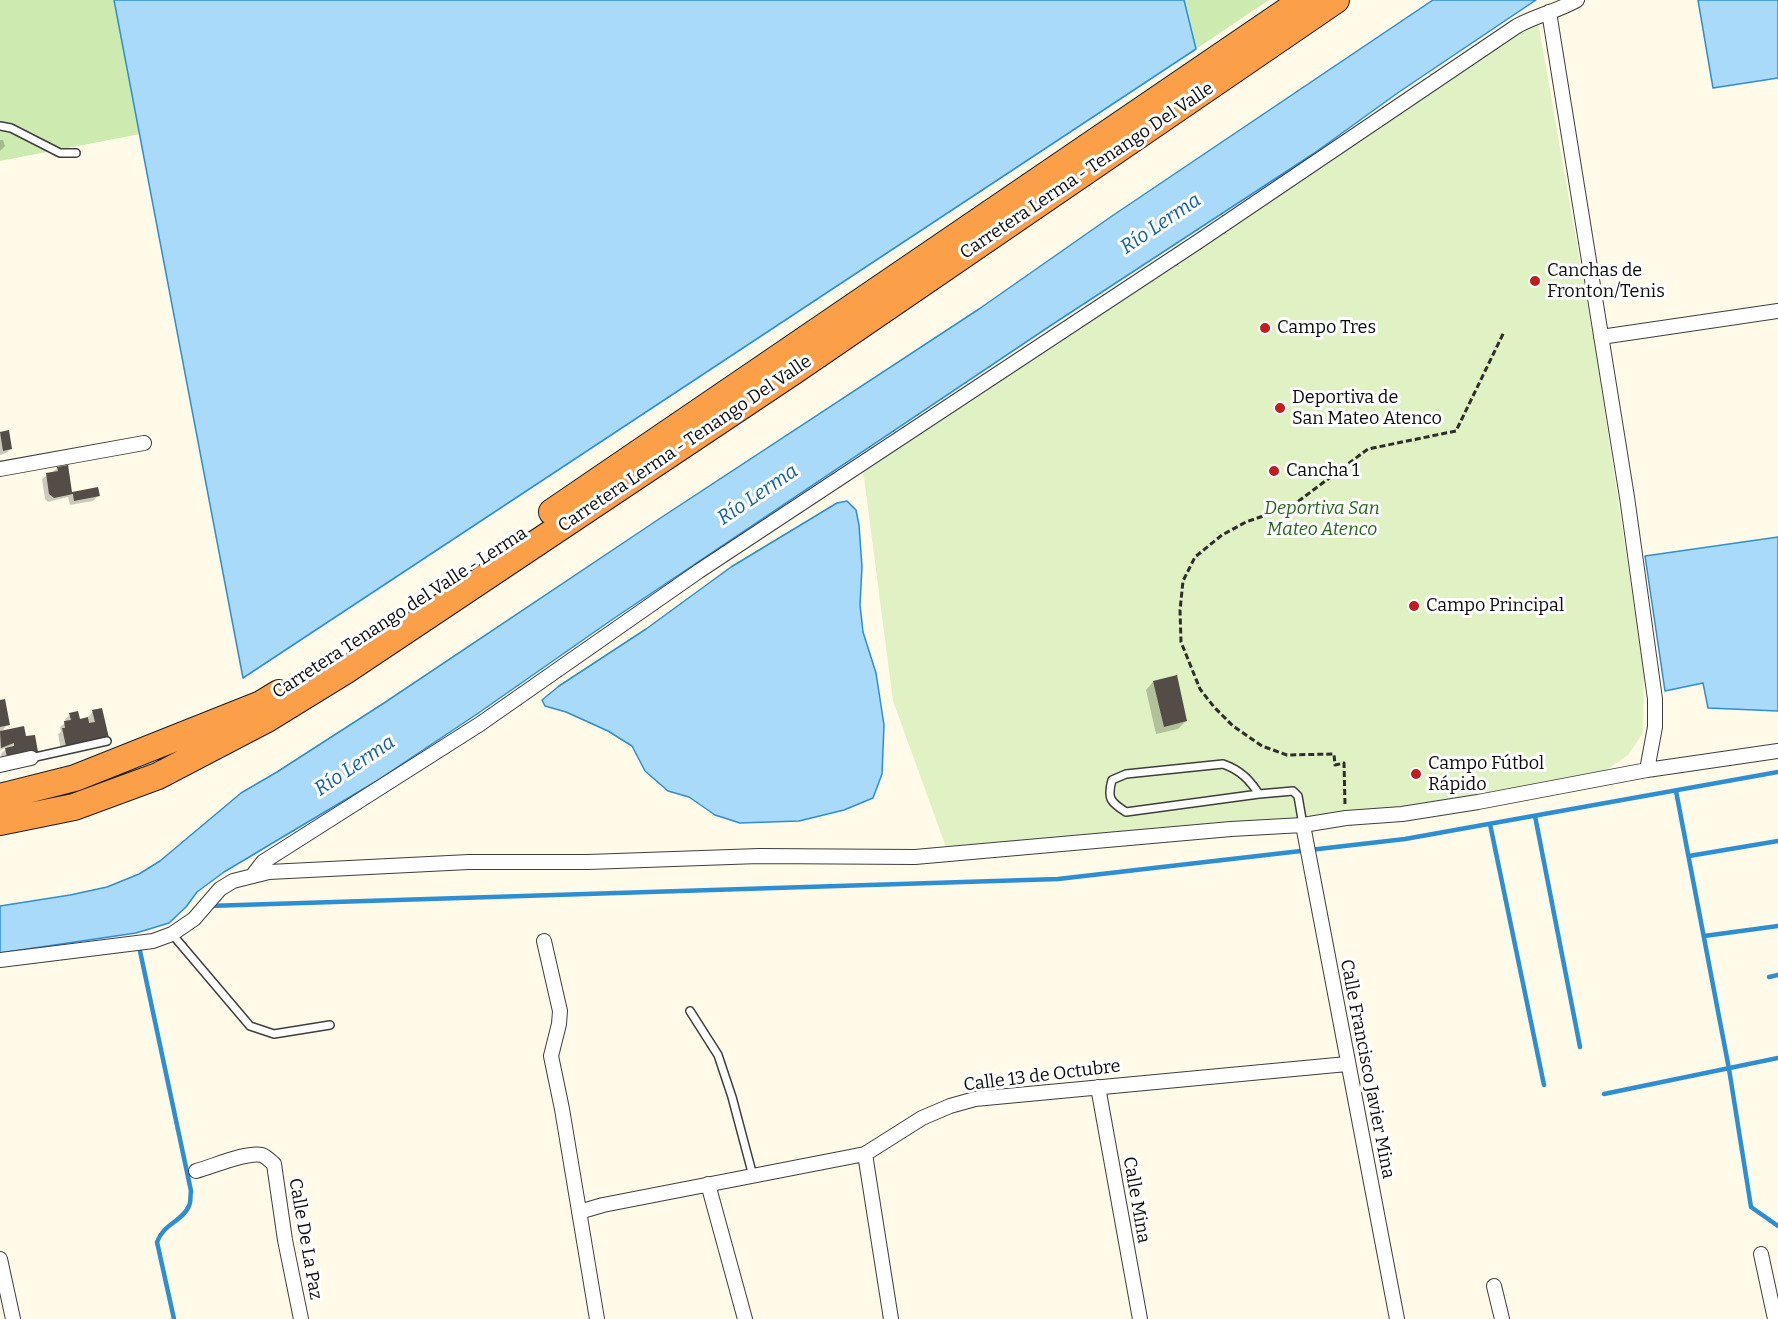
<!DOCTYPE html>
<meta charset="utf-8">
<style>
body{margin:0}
canvas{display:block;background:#fffbe8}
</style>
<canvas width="1778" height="1319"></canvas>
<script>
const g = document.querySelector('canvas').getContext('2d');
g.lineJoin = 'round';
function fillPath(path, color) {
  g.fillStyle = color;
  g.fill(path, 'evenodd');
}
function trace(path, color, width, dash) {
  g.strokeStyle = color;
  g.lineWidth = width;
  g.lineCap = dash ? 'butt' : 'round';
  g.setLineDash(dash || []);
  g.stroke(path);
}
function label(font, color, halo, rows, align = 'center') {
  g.font = font + ' Bitter,serif';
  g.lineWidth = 6;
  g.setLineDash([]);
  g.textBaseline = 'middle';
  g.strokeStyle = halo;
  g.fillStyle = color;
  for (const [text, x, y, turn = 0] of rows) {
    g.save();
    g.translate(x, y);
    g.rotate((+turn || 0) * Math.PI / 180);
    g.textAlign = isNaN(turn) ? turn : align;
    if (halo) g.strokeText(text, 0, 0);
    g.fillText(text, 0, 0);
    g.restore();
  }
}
fillPath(new Path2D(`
 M0,0H114L140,134L0,161Z
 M1184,0H1269L1196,49Z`), '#cdebb0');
fillPath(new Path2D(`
 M1538,22L1595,347L1644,672L1643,733L1628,755L1602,773L1375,811L947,850L893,701L863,470Z`), '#e0f1c3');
const water = new Path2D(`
 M114,0H1184L1196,49L243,678Z
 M1433,0H1536L1399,92L1313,154L1050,326L613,619L477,714L375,782L224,872L197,892L186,907L169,923L136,933L0,953V906L70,895L107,887L139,874L160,861L241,793L277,772L384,703L662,517L979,309L1112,216Z
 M1698,0H1778V78L1713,88Z
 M847,501L856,510L859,525L862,567L860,605L863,632L876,673L884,725L882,774L873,798L844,810L799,821L740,823L715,815L689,797L668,791L645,771L632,746L608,731L566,712L545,706L542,700L559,686L646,629L731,567L837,503Z
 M1778,537V711L1708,708L1703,683L1665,691L1645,556Z`);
fillPath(water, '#aadaf9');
trace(water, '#2d8ed4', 1.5);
fillPath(new Path2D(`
 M0,140H3L5,146L0,151Z
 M7,432L11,449L6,453L0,455V434Z
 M67,466L71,495L73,493L98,496L93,501L70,505L68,497L48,502L45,499L42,479L58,468Z
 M1153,682L1186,721L1178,729L1156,734L1146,690Z
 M0,701L8,724L1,732L25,738L36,751L31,756L2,761L1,754L8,747L0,750Z
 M93,712L107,738L61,750L58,734L61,732L60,727L66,722L65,719L70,715L78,721L89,719L88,717Z`), '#0003');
trace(new Path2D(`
 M1676,791L1729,1069L1751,1207L1778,1226
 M1535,816L1580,1047
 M1490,824L1544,1085
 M1689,856L1778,841
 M208,906L1058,879L1405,839L1778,772
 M1704,936L1778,926
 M140,951L191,1191C190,1196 191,1202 189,1206C182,1222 164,1223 157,1242L174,1319
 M1769,977L1778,975
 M1604,1094L1778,1058`), '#2d8ed4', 4.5);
fillPath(new Path2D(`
 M9,430L12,449L3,451L0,432Z
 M68,465L72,492L98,487L100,496L74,501L73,494L54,498L49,494L46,473L58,471L57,467Z
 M1177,675L1187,721L1164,727L1153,681Z
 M5,699L10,725L0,727V700Z
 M102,708L109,738L66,746L62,728H65L64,721L71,720L69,713L78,711L80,719L88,717L89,723L95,722L92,710Z
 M24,726L26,736L35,735L38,752L7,757L5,748L14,746V743L1,748L0,731Z`), '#544c46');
const lane = new Path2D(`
 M0,126L11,128L60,153H76
 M31,758L107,741
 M1223,764C1240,770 1249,779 1259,794L1126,812C1110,802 1107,798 1112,780L1126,774Z
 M1259,794L1293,791L1298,796L1303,825
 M172,934L250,1026L274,1034L330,1025
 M690,1011L718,1055L732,1097L753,1176`);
const street = new Path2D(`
 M1601,337L1778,311
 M0,469L144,443
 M0,765L31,758
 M1647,770L1778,751
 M1303,825L1397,1319
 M253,875L263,862L480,724L699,571L1199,241L1517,26C1537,15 1558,11 1577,0
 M544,941L560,1011L559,1024L551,1056L562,1109L597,1319
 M0,960L153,941L172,934L194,919L220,889L233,881L269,872L469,862H588L759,856L915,857L1231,829L1303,825L1346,818L1402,814L1478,802L1647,770L1655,727V699L1627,497L1549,12
 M1098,1087L1140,1319
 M865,1154L891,1319
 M196,1171C212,1167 247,1151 262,1155C267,1157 270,1161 274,1164L285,1240L301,1319
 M708,1184L745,1319
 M579,1212L603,1205L865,1154L922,1118L950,1106L975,1099L1347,1064
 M1761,1254L1775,1319
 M0,1259L13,1319
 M1494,1286L1502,1319`);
const highway = new Path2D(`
 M552,512L1303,0
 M0,797L75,778L261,704L279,693
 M0,822L74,807L158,776L267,719L345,671L794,371L1336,0`);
trace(lane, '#3e3e3e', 10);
trace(street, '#3e3e3e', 16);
trace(highway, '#1c1c1c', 28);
trace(new Path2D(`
 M1345,804L1344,763L1335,765L1334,754L1287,755L1262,746L1233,726L1214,707L1200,689L1181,642L1180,610L1183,581L1195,557L1222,535L1246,522L1292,506L1368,449L1456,431L1504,332`), '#2d2d2d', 3, [6, 3]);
trace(lane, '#fff', 7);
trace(street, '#fff', 14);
trace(highway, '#fc9f49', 26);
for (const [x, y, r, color] of [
 [1535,281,6,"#c11c21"],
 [1265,328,6,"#c11c21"],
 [1280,408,6,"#c11c21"],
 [1274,471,6,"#c11c21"],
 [1414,606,6,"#c11c21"],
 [1416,774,6,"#c11c21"]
]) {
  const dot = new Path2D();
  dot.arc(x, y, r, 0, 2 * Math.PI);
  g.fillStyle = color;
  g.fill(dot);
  trace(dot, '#fff', 2);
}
label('18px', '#0b0b0b', '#fff', [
 ["Carretera Lerma - Tenango Del Valle",1087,171,-34],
 ["Carretera Lerma - Tenango Del Valle",685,444,-34],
 ["Carretera Tenango del Valle - Lerma",400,613,-33],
 ["Calle Francisco Javier Mina",1367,1069,79],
 ["Calle 13 de Octubre",1042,1076,-7],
 ["Calle Mina",1136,1200,80],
 ["Calle De La Paz",305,1239,80]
]);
label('18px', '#0b0b0b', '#fff', [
 ["Canchas de",1547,271],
 ["Fronton/Tenis",1547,292],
 ["Campo Tres",1277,328],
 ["Deportiva de",1292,398],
 ["San Mateo Atenco",1292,419],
 ["Cancha 1",1286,471],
 ["Campo Principal",1426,606],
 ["Campo Fútbol",1428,764],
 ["Rápido",1428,785]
], 'left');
label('italic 18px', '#276419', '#fff', [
 ["Deportiva San",1322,509],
 ["Mateo Atenco",1322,530]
]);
label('italic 20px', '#0f5ea1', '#fff', [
 ["Río Lerma",1161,224,-34],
 ["Río Lerma",758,495,-34],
 ["Río Lerma",355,766,-34]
]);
</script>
